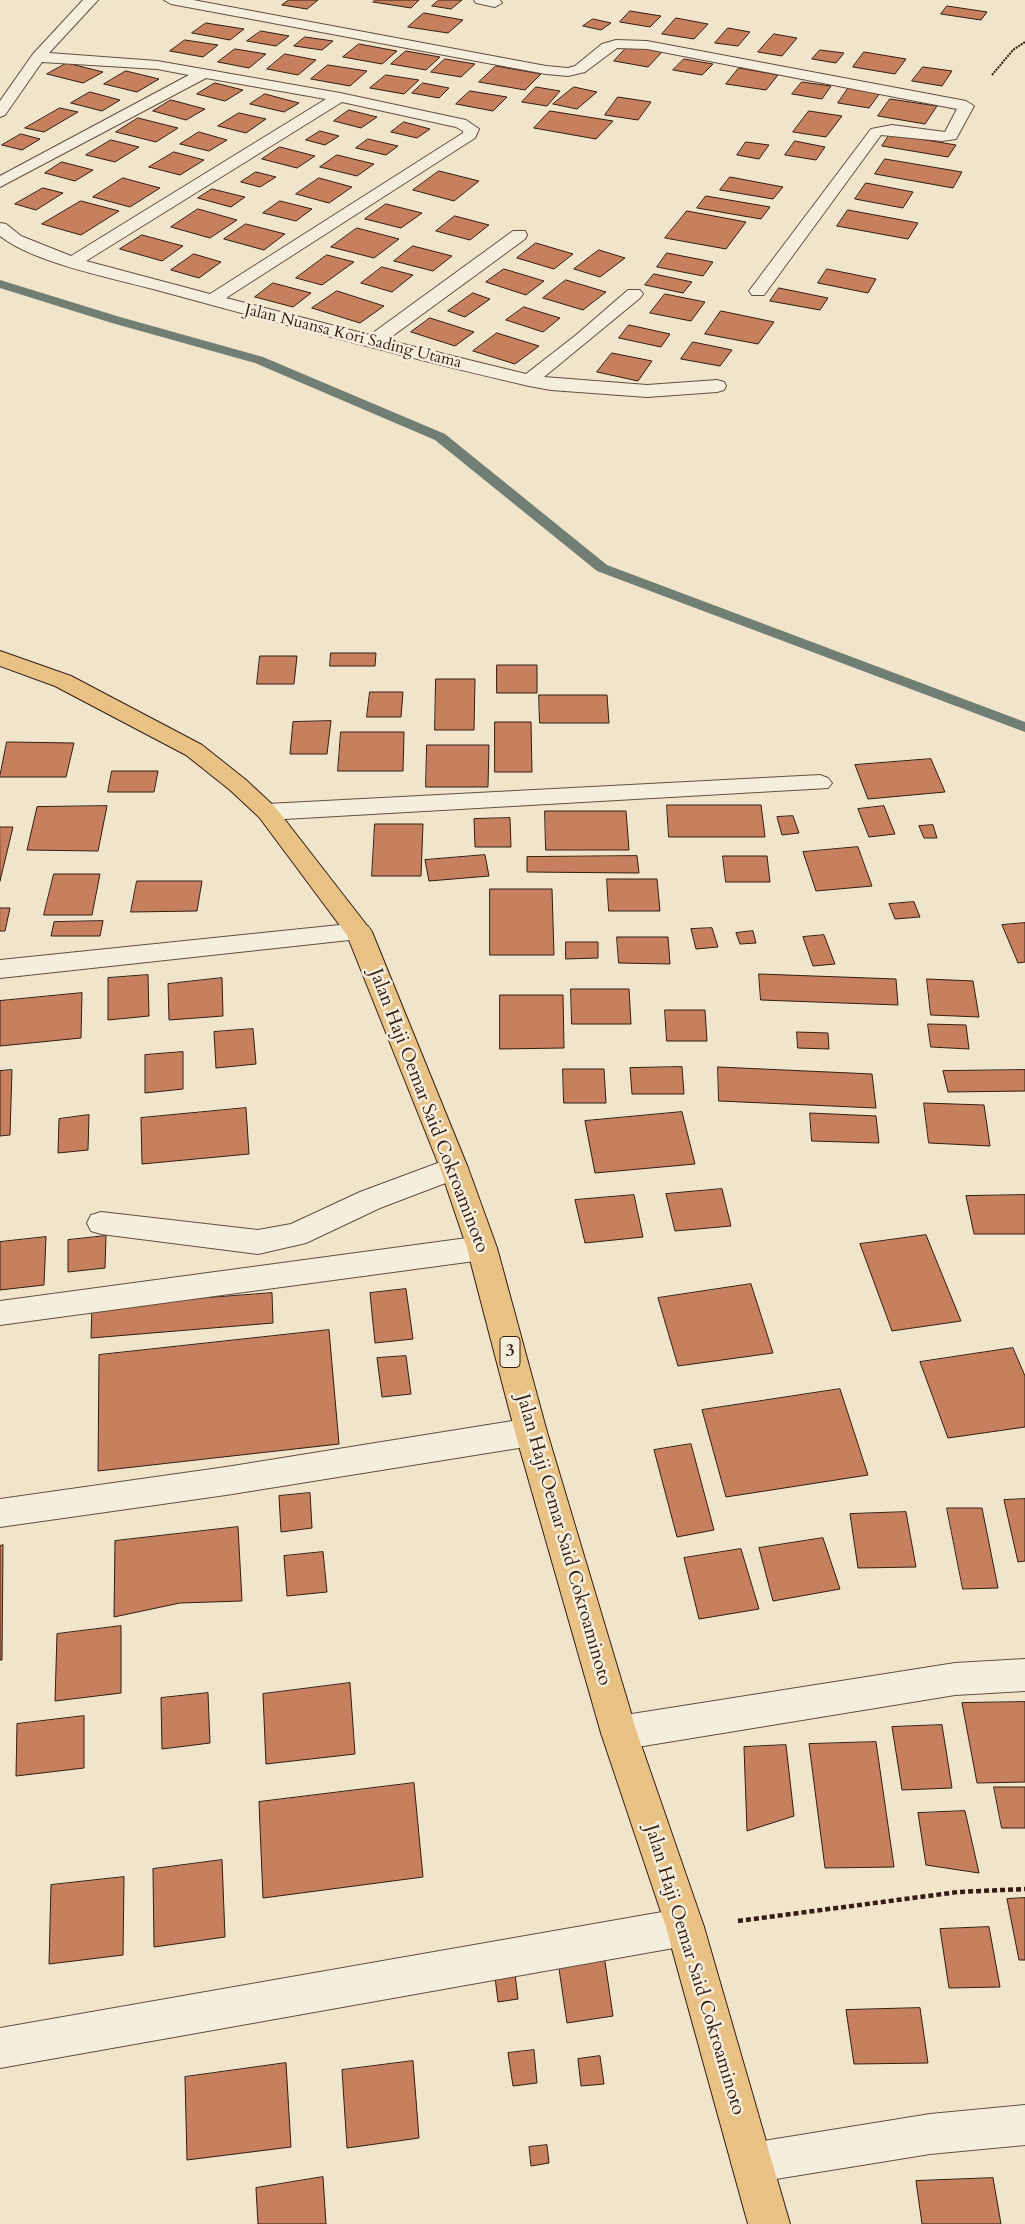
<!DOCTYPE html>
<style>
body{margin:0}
canvas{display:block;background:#f0e5ca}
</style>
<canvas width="1025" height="2224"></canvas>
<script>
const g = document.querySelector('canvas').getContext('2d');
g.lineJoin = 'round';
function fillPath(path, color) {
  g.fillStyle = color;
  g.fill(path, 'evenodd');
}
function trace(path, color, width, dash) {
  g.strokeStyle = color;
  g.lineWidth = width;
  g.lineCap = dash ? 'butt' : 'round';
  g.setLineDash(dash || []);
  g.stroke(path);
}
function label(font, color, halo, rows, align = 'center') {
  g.font = font + ' Cardo,serif';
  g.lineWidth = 5;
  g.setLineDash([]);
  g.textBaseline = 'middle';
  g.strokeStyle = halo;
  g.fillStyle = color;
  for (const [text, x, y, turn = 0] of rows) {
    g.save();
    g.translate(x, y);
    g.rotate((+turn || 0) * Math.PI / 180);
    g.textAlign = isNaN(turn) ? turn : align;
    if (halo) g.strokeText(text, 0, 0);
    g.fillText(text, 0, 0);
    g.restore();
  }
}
fillPath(new Path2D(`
 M0,280L120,317L263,357L445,434L607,565L1025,722V732L597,571L435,440L255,363L112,323L0,288Z`), '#717e74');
const building = new Path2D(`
 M289,0H318L307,9L282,5Z
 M375,0H419L411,8L373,2Z
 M439,0H462L451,9L432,6Z
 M947,6L987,12L981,20L941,14Z
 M630,11L661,16L650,27L620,22Z
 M424,13L463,20L448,33L408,27Z
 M676,18L708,24L694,39L662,34Z
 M593,19L611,23L601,30L583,26Z
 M206,23L244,29L230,40L192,33Z
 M728,28L750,32L738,46L715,43Z
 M261,31L289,36L276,46L247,41Z
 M774,34L797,38L782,56L758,52Z
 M305,37L333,41L322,50L294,46Z
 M185,40L218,45L203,57L170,51Z
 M359,44L397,51L382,64L343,57Z
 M628,46L662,52L648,67L614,61Z
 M235,49L266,54L249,68L218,62Z
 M820,50L844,53L836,63L812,59Z
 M406,51L440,57L426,70L391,64Z
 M864,52L906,59L895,74L853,67Z
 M285,54L316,60L298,75L267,69Z
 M445,59L475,64L461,77L431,72Z
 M684,59L713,64L702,75L673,70Z
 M67,63L103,72L83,83L47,74Z
 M328,65L367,71L350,86L311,79Z
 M496,66L541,74L525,90L479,82Z
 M923,67L952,71L942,86L912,81Z
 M739,68L778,75L766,90L726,84Z
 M126,71L159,79L137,92L104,84Z
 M386,75L419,80L404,94L370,88Z
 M802,82L831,86L822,99L792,94Z
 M215,83L243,90L225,101L197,94Z
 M423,83L449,88L439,98L412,93Z
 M536,87L560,91L547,106L522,102Z
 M574,87L597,92L577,109L553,104Z
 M849,87L880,93L869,108L838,103Z
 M470,91L507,97L493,111L456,104Z
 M90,92L120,100L102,111L71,103Z
 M265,94L299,103L284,112L250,104Z
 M618,97L651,102L638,120L605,115Z
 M890,99L937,106L925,124L878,116Z
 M171,100L205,109L186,120L153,111Z
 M60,108L78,112L44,132L25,128Z
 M349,110L377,117L361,128L334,121Z
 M550,111L613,121L596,139L534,128Z
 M809,111L842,116L826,137L793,132Z
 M239,113L266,119L246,133L218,126Z
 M138,118L178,128L156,142L116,132Z
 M404,122L430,129L417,138L391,132Z
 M320,131L339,136L325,145L306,140Z
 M199,132L227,140L209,151L180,144Z
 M21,134L40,139L22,150L2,145Z
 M890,134L956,145L948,157L882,146Z
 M368,139L398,146L386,155L356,148Z
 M111,140L139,147L115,162L86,155Z
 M795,141L825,147L816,160L785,155Z
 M746,142L769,145L759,159L737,155Z
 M280,147L315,156L297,168L262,159Z
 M174,152L204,160L180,175L149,167Z
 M337,155L374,164L357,176L320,167Z
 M885,159L962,172L953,188L875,174Z
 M62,162L93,170L75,181L45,173Z
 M439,171L479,181L454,201L413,190Z
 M256,172L276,177L260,187L241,182Z
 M730,177L783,187L773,199L720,190Z
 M123,178L160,188L130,207L93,197Z
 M319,178L352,187L329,203L296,194Z
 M866,183L913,192L903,208L855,199Z
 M43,188L63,193L36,210L15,204Z
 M212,189L245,197L231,207L198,198Z
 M706,196L770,207L761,219L697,208Z
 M81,201L119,211L81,235L42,224Z
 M280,201L312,209L296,221L263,213Z
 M386,204L422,213L401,228L365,219Z
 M198,209L237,220L210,238L171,227Z
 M848,210L918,223L908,239L837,226Z
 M687,211L746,222L726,249L665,238Z
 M455,216L489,225L470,240L436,231Z
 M246,224L285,234L264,250L224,239Z
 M357,228L399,239L374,258L331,247Z
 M142,235L183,246L162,261L120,249Z
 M536,243L573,254L554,269L517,258Z
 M413,246L452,256L433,271L394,261Z
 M599,250L625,258L600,277L574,269Z
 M667,253L713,262L703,276L657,267Z
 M194,254L221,262L199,278L171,270Z
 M327,255L354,262L322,285L296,278Z
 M382,267L413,275L392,292L361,283Z
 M504,269L544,281L526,295L486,282Z
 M827,269L876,279L868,293L818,283Z
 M654,274L692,282L683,293L645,285Z
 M566,280L606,292L583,310L543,298Z
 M273,283L311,293L293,307L255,297Z
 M779,288L828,298L820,310L770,301Z
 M337,291L384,306L360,323L312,308Z
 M473,293L490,299L465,317L448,311Z
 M665,294L705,302L691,321L650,313Z
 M524,307L560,318L543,332L506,320Z
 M721,311L774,322L758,344L705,334Z
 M430,318L474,332L455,346L411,332Z
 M629,325L670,334L661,347L619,338Z
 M497,333L539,346L515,364L473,351Z
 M693,342L732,350L720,366L681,359Z
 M612,353L652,361L638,381L597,372Z
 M331,653H376L375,666H330Z
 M260,656H297L294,684H257Z
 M497,665H537V693H497Z
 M436,679H475L474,730H435Z
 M370,692H403L401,717H367Z
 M539,695H607L609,723H540Z
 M331,721L327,754H290L293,722Z
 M495,722H531L532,772H495Z
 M341,732H404L403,771H338Z
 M7,742L74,743L66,777H0Z
 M427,745H489L488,787H426Z
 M931,759L945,792L868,799L855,765Z
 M112,771H158L154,792H108Z
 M667,805H761L765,837H669Z
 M107,806L98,851L27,850L37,807Z
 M884,806L895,834L869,837L858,809Z
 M545,811H626L629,850H546Z
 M793,816L799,833L782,835L777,817Z
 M510,818L511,847H475L474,819Z
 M375,824H423L421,876H372Z
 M933,825L937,838H924L919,826Z
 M0,827H13L0,881Z
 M858,847L872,886L816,891L803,852Z
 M485,855L489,876L429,881L425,860Z
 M637,856L639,873L527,872V857Z
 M723,856H767L770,882H726Z
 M54,874H100L92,915H44Z
 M607,879H657L660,911H609Z
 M137,881H202L197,911L131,912Z
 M490,889H552L554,955H490Z
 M914,902L920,917L895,919L889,904Z
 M0,908H10L5,931H0Z
 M103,921L100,936H51L54,922Z
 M1025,923V962L1018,963L1002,925Z
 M712,928L718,947L696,949L691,929Z
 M753,931L756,943L740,944L736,933Z
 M824,935L835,964L813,966L803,937Z
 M617,937H668L670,964L619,963Z
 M566,942H598V958L566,959Z
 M759,974L896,979L898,1005L761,1000Z
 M148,975L149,1016L108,1020V978Z
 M222,978L223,1016L169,1020L168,984Z
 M927,979L973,981L979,1017L931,1015Z
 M571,989H629L631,1024H572Z
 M82,993L81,1038L0,1046V1001Z
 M500,995H563L564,1048L500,1049Z
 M665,1010H705L707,1041H667Z
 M928,1024L966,1025L969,1049L931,1047Z
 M253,1029L256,1064L216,1068L214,1032Z
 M797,1032L828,1033L829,1049L798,1048Z
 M183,1052V1089L145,1093V1055Z
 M682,1067L684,1094H632L630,1068Z
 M718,1067L872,1074L876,1108L719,1101Z
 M563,1069H604L606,1103H564Z
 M12,1070L10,1135L0,1136V1071Z
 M1025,1070V1091L948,1092L943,1071Z
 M924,1103L984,1105L990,1146L929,1143Z
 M246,1108L249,1154L142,1164L141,1118Z
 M682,1112L695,1164L595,1173L585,1121Z
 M810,1113L876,1116L879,1143L812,1141Z
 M89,1115L88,1150L58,1153L59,1119Z
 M722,1189L731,1226L675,1231L666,1194Z
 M634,1195L643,1237L585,1243L575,1200Z
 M1025,1195V1234H974L966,1196Z
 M926,1235L961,1321L892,1331L860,1244Z
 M106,1236L105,1268L68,1272V1240Z
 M46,1237L44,1285L0,1290V1242Z
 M751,1284L773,1353L678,1366L658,1298Z
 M406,1289L413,1339L375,1343L370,1293Z
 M272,1293L273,1323L91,1338L92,1307Z
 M329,1330L339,1444L98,1471L99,1355Z
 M1013,1348L1025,1376V1427L948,1438L920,1362Z
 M406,1356L411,1394L382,1397L377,1358Z
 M840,1389L868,1475L726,1497L702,1410Z
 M691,1444L714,1530L677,1537L654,1450Z
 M310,1493L312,1528L281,1532L279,1496Z
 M1025,1499V1561L1018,1562L1004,1500Z
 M947,1508H982L998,1588L963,1589Z
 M906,1512L916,1567L858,1568L850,1514Z
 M238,1527L242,1601L180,1603L114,1617L115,1541Z
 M823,1538L840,1589L773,1601L759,1548Z
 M3,1545L2,1660H0V1546Z
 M741,1549L759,1609L699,1619L684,1558Z
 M323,1552L327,1592L287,1596L284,1556Z
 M121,1626V1693L55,1701L57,1634Z
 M350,1683L355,1754L266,1764L263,1694Z
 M208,1693L210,1743L162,1749L161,1698Z
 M1025,1702V1782L977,1783L962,1703Z
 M84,1716V1768L16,1776L17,1724Z
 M942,1725L952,1788L902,1790L892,1727Z
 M876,1742L894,1867L825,1868L809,1744Z
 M786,1745L794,1816L747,1831L744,1747Z
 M414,1783L423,1877L263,1898L259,1802Z
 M994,1787H1025V1828H1002Z
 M965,1811L979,1873L926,1865L918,1813Z
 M222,1860L225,1937L154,1947L153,1869Z
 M124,1877L123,1955L49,1964L51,1885Z
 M1025,1898V1960H1019L1007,1899Z
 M989,1927L1000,1987L949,1988L940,1929Z
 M604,1955L613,2016L567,2023L558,1962Z
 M515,1974L518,1999L498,2002L495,1977Z
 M920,2008L928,2063L854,2064L846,2010Z
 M534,2050L537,2083L513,2086L508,2053Z
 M600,2056L604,2084L581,2086L578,2059Z
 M413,2061L419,2138L347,2148L342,2070Z
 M286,2063L291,2147L187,2160L185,2077Z
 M547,2145L549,2163L531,2166L529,2147Z
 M323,2177L326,2224H258L256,2188Z
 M993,2178L1001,2224H922L916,2181Z`);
fillPath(building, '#c6805e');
trace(building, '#341c13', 1);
const service = new Path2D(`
 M454,1157L464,1160L468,1168L464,1176L380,1208L306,1243L258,1254L101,1234L91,1231L87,1223L91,1215L101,1212L258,1230L291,1224L360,1192Z`);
const minor = new Path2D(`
 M83,0H98L49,53L157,61L340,93L466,120L479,129L475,138L226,298L370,335L513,231H525L527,235L525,239L387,340L526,374L576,335L628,290H640L643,294L640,298L544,377L647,385L717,380L724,382L726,386L724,390L717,392L647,397L551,390L529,386C403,357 278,323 153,289C111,278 32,262 0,236V223L6,224L21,236L71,256L326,99L206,78L0,187V176L189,75L157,69L42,62L5,115L0,117V101L33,54ZM342,102L456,127L463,131V133L210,294L86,261Z
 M164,0H193L546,66L568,68L575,66L602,44L616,40L647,41L966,101L974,106L956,139L942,141L881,135L764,295H752L749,291L871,129L892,125L945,132L957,109L647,49L617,48L585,72L568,76L546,74L171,4Z
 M474,0H500L502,3L495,7L476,3Z
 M820,775L828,778L832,783L828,788L267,820L259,817L255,812L259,807L267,804Z
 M359,923L368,926L372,932L368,938L0,978V960Z
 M482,1236L492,1240L497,1248L492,1256L482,1260L0,1325V1301Z
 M531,1418L542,1422L547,1432L542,1442L531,1446L226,1495L0,1527V1499L226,1467Z
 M1025,1659V1691L955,1695L619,1750L607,1745L601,1733L607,1721L619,1716L955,1663Z
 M685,1908L698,1914L704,1927L698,1940L685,1946L0,2068V2028Z
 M1025,2105V2145L930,2154L751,2183L737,2177L731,2163L737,2149L751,2143L930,2114Z`);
const trunk = new Path2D(`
 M0,651L71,676L202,745L246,780L275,807L372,932L468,1168L497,1248L547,1432L637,1733L704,1927L790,2224H748L666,1927L601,1733L515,1432L467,1248L440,1168L347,935L259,817L230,790L186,755L55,686L0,666Z`);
trace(service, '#634e41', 2);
trace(minor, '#634e41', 2);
trace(trunk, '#341c13', 2);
trace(new Path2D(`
 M992,75L1013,50L1025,42`), '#341c13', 2, [2, 1]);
trace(new Path2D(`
 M738,1921L958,1892L1025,1889`), '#341c13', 4.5, [5, 3]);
fillPath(service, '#f5eedd');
fillPath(minor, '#f5eedd');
fillPath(trunk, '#e8c285');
label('16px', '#341c13', '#f5eedd', [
 ["Jalan Nuansa Kori Sading Utama",353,337,14]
]);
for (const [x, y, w] of [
 [510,1352,20]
]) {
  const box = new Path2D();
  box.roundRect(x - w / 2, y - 15.5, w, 31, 4);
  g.fillStyle = '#f5eedd';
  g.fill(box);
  trace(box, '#341c13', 1);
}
label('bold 18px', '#341c13', null, [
 ["3",510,1352]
]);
label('19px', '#341c13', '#f5eedd', [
 ["Jalan Haji Oemar Said Cokroaminoto",428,1111,69],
 ["Jalan Haji Oemar Said Cokroaminoto",563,1540,74],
 ["Jalan Haji Oemar Said Cokroaminoto",694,1970,73]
]);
</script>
